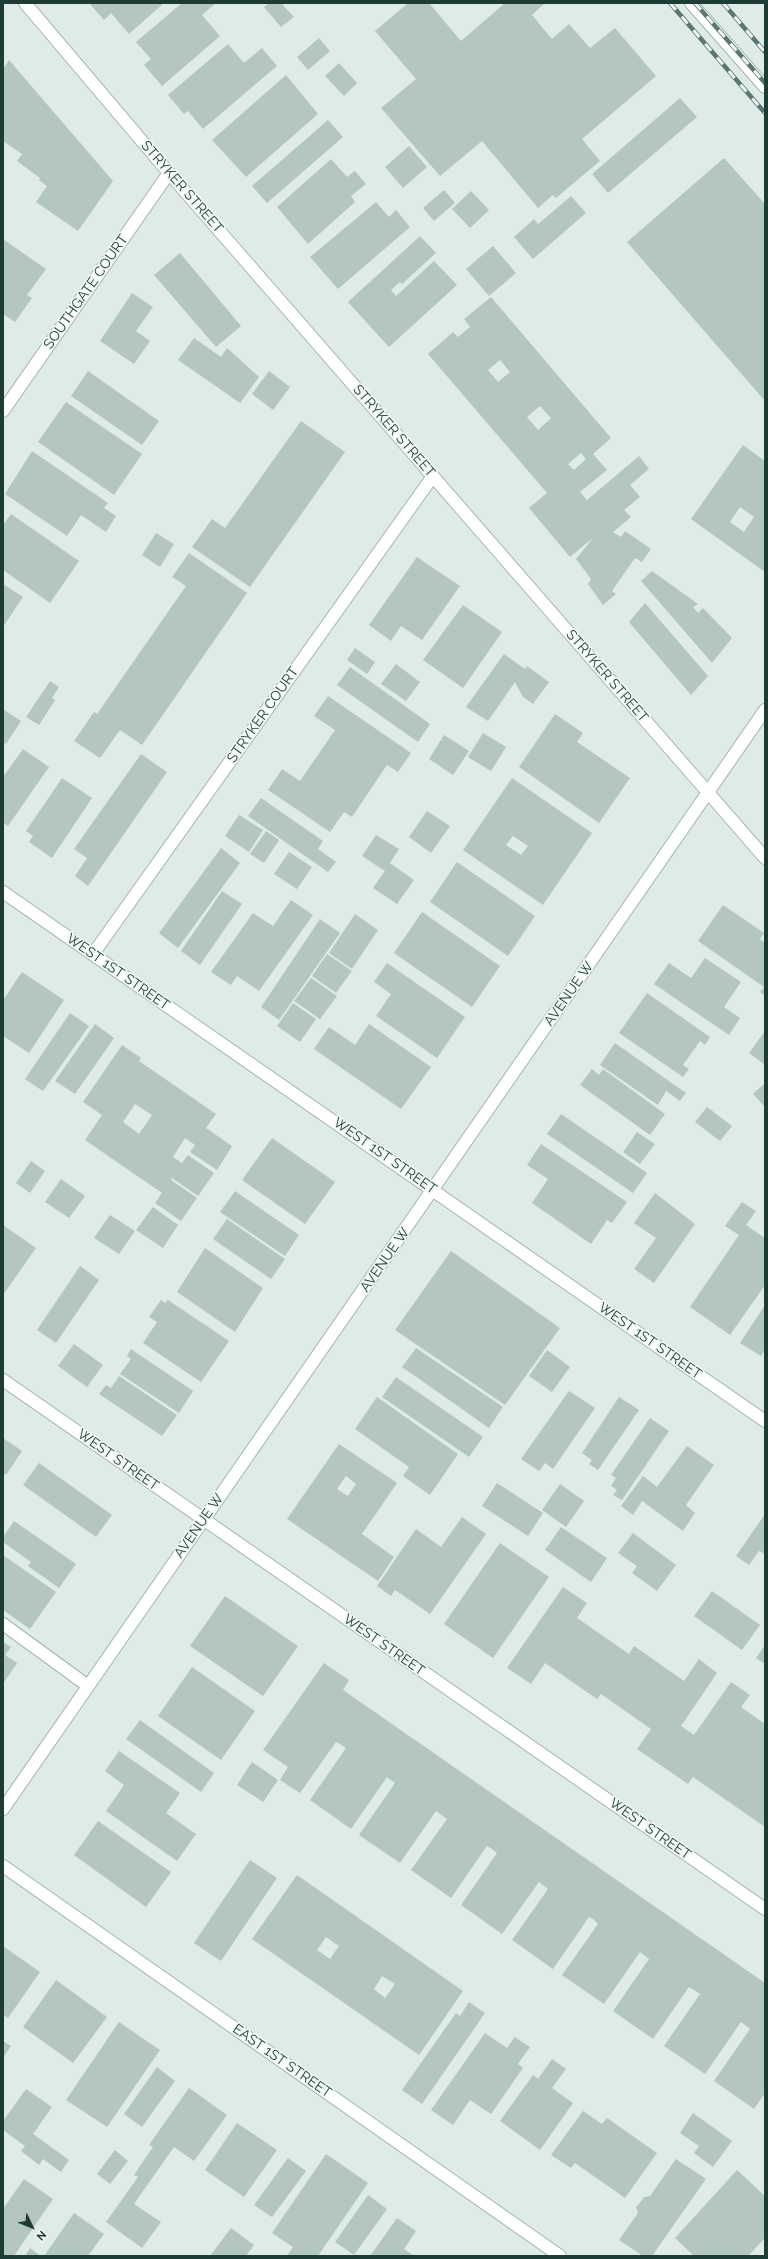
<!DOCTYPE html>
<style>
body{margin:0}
#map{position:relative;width:768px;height:2259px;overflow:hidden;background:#dfebe6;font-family:Raleway,sans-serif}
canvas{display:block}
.frame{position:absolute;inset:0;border:4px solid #1f3b36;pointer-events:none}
.north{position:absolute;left:12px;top:2207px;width:40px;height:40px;-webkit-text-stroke:3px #eff7f4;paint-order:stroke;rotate:133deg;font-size:11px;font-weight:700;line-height:16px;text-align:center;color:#1f3b36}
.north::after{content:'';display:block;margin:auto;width:14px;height:18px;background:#1f3b36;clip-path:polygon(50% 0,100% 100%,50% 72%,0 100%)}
</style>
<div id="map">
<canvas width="768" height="2259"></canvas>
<div class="frame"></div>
<div class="north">N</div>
</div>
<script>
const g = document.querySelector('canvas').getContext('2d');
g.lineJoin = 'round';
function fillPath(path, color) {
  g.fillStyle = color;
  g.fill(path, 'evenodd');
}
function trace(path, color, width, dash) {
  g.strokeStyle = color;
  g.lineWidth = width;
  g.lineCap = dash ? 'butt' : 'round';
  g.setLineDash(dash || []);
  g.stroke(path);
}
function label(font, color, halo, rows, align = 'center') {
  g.font = font + ' Raleway,sans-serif';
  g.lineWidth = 3.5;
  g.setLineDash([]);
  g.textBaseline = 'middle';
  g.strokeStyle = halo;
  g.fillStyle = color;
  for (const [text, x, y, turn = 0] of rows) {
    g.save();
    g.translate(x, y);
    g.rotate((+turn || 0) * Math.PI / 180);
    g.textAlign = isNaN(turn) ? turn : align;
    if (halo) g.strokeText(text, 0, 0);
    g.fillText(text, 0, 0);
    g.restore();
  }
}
fillPath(new Path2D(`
 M89,3H164L129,34L111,13L104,20Z
 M182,3H216L202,15L220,36L162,86L144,65L151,59L136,42Z
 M269,3H281L294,17L281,27L264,7Z
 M408,3H429L461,41L505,3H545L532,15L552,39L569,24L590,48L615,28L656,76L582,139L600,161L556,198L553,195L538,208L482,141L440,176L381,108L416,79L375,31Z
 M319,38L330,51L308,70L297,57Z
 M228,44L244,63L262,48L277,66L203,129L188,111L184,114L168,95Z
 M9,60L113,181L78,231L36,202L47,186L39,180L40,178L17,161L22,154L3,141V69Z
 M339,63L357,83L344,96L325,76Z
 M286,75L318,114L246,177L212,140Z
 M680,98L697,117L608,193L592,174Z
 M328,120L343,137L267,203L252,186Z
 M409,146L427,167L403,188L385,167Z
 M724,158L765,204V401L627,242Z
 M331,159L347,177L355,171L366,184L351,196L355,202L308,244L277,207Z
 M444,190L455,203L434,221L423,208Z
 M471,191L489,210L470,228L452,209Z
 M571,196L586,213L533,259L514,237L534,219L538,224Z
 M376,202L389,217L396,210L410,227L338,289L310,257Z
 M420,236L436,253L402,284L400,282L391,290L396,296L434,261L457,285L389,347L348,302Z
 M3,239L46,269L27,295L32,298L15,322L3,314Z
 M493,246L516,273L489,296L466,269Z
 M180,253L241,326L216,347L154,275Z
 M132,293L153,307L136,331L150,341L134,364L100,341Z
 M491,297L611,438L593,454L607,470L580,492L587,500L639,456L649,469L630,485L640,497L624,510L631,517L613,532L621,537L625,531L651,549L642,562L635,558L612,591L616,594L603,605L588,584L591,579L576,559L593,538L570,557L529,508L547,493L428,354L453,332L458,337L470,327L464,319ZM500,360L510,372L498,382L488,370ZM540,406L551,418L538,430L527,417ZM581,453L586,459L574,470L568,464Z
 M194,338L221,357L227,348L259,377L240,403L178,360Z
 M88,371L159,421L142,445L71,396Z
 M269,371L290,387L273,410L252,394Z
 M66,402L142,454L114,495L38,442Z
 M301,421L345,452L250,587L192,547L212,519L225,528Z
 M743,445L765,461V572L691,519ZM740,507L754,517L744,532L730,522Z
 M32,451L108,503L104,508L116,516L106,532L81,515L67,536L5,494Z
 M11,514L79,561L50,603L3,570V525Z
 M156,533L174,544L160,567L142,555Z
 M189,553L247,593L142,745L120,730L100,758L74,741L94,712L97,714L186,586L172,577Z
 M417,557L460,586L422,640L401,626L391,641L369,625Z
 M652,571L698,604L693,607L698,613L703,608L732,638L712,663L641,581Z
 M3,584L23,597L3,627Z
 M645,603L708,676L691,695L629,622Z
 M463,605L502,632L463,688L423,660Z
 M355,648L375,662L367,674L347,660Z
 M504,654L525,669L527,666L549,682L533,704L523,697L515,682L488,721L466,707Z
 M396,664L420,682L406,701L381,684Z
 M350,667L430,724L418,742L337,685Z
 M50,681L59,687L52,698L55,700L39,725L26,717Z
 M328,696L411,753L398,772L387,765L352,817L344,812L330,832L268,790L282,769L300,781L335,730L314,716Z
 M3,709L21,721L6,744L3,742Z
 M555,714L583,733L577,742L630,778L599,823L519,767Z
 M483,733L506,747L491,771L468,757Z
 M444,735L469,751L453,775L429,759Z
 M23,749L49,767L8,826L3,823V777Z
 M141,754L167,772L88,886L75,876L87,858L74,849Z
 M62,778L92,798L52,858L29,842L33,836L26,831Z
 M512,778L592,833L543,905L463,850ZM513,836L528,846L521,855L506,845Z
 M261,798L323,841L318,849L336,862L328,872L248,816Z
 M427,811L450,826L431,853L409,837Z
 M239,815L263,830L249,852L225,836Z
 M266,831L279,840L264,863L250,854Z
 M376,835L399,849L390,863L414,880L397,904L373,888L385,871L362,856Z
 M221,848L240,863L178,948L159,933Z
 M289,852L312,867L297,889L274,874Z
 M457,862L535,916L508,956L430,902Z
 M222,891L242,904L200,965L181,951Z
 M291,900L313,915L259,991L237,976L231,985L211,972L253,913L273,926Z
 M723,905L764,933L760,939L765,943V996L760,992L764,987L698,941Z
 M422,912L500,966L472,1007L394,953Z
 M355,914L378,930L352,969L329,953Z
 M320,919L340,933L279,1020L261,1007Z
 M327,954L352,971L336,993L312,976Z
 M705,958L741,982L724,1007L740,1018L729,1035L654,984L669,963L691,978Z
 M387,963L465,1017L437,1058L376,1016L391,994L374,982Z
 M22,972L64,1000L29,1053L3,1036V1000Z
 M311,978L337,996L320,1019L294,1001Z
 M647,993L710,1037L705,1045L700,1041L683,1065L689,1069L683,1077L619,1033Z
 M293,1003L316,1019L300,1042L277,1026Z
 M70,1013L89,1026L43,1091L25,1079Z
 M95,1024L114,1038L75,1094L55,1081Z
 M369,1024L431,1067L401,1109L314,1049L329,1027L355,1045Z
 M765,1031V1065L749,1053Z
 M615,1043L686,1093L680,1101L666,1091L658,1105L600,1065Z
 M122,1045L141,1058L139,1061L216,1114L206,1128L232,1146L217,1170L190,1152L195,1145L185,1138L173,1157L182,1163L188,1155L214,1173L198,1196L172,1178L171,1180L197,1198L181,1221L155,1203L162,1193L85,1140L102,1115L83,1102ZM135,1104L152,1115L139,1134L123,1122Z
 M592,1069L599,1075L603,1069L665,1114L650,1135L580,1085Z
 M765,1083V1107L753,1094Z
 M707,1107L732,1126L720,1141L695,1122Z
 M561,1114L647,1173L633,1193L547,1134Z
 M637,1132L655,1144L640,1164L623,1152Z
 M272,1138L335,1182L305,1224L242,1180Z
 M541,1144L627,1202L612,1223L607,1220L591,1244L532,1203L548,1179L527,1165Z
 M31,1161L45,1171L30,1193L16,1183Z
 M61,1179L85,1196L69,1218L45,1202Z
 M235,1191L299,1235L285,1256L220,1212Z
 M655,1193L695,1224L654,1283L634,1269L656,1238L634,1223Z
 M742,1202L756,1211L746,1225L765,1238V1285L730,1335L690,1307L739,1235L725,1226Z
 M153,1207L178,1225L163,1248L136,1230Z
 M110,1215L135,1231L119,1254L94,1238Z
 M227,1219L285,1259L271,1279L213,1239Z
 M3,1225L36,1248L3,1295Z
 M205,1248L263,1288L235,1332L177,1292Z
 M451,1251L560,1328L505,1405L395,1330Z
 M80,1266L99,1280L56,1343L37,1330Z
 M161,1300L165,1303L168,1300L229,1341L201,1382L143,1343L157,1322L149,1317Z
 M765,1305V1350L761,1356L740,1343Z
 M74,1344L103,1365L87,1387L58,1366Z
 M416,1348L503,1407L489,1428L402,1367Z
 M131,1349L193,1391L179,1413L120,1374L131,1359L127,1356Z
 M547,1350L570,1367L552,1392L529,1376Z
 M119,1376L177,1415L162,1436L99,1394L106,1385L111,1388Z
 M396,1377L483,1437L469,1457L382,1397Z
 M569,1391L595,1408L553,1469L545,1463L539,1471L521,1459Z
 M377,1397L458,1454L430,1495L403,1476L409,1467L355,1429Z
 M619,1397L639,1410L598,1470L589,1464L592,1460L582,1453Z
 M650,1418L669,1431L622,1500L613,1495L617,1490L611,1486L616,1478L611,1475Z
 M3,1438L22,1451L6,1475L3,1473Z
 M339,1444L397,1483L362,1534L394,1557L378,1581L287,1519ZM346,1476L356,1484L348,1496L337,1489Z
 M687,1446L714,1465L686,1505L695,1513L683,1531L642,1501L633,1515L621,1506L643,1476L657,1487Z
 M39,1463L112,1515L96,1537L23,1485Z
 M497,1483L543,1513L528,1536L482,1506Z
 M560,1484L584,1501L566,1527L542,1510Z
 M765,1514V1554L759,1551L749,1565L736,1556Z
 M462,1517L486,1534L430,1614L395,1590L391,1596L377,1586L416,1529L441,1547Z
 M14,1521L76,1564L59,1588L28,1566L31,1562L3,1542V1537Z
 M561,1527L607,1558L591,1582L545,1550Z
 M633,1533L676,1565L657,1591L632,1573L637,1566L618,1553Z
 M500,1543L549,1577L493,1658L444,1624Z
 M3,1555L56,1592L30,1629L3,1610Z
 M563,1587L587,1603L577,1618L629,1654L634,1646L684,1681L699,1659L717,1673L681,1726L694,1735L731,1682L750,1695L741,1707L765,1724V1827L693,1777L688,1784L637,1749L651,1729L601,1694L597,1699L545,1663L531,1684L507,1668Z
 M712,1591L760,1625L742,1650L694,1616Z
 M225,1596L298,1646L263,1696L190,1646Z
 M3,1642L11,1647L5,1655L17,1663L3,1684Z
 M765,1645V1664L756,1658Z
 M324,1663L349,1680L343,1690L765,1983V2093L754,2109L714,2081L750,2029L741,2022L705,2074L664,2046L700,1994L694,1990L689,1987L653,2039L613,2011L649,1959L640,1952L604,2004L562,1975L598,1924L593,1919L589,1917L553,1969L512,1940L548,1889L539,1882L502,1934L461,1905L497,1853L492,1849L487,1846L451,1898L411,1870L447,1819L440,1814L436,1811L400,1863L359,1835L395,1783L387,1777L351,1829L310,1800L346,1748L340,1744L336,1742L300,1793L280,1780L288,1767L263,1750Z
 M192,1667L255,1711L221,1760L158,1716Z
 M140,1720L214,1773L201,1792L126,1739Z
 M119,1751L180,1793L166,1813L196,1834L177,1861L106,1811L124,1785L105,1771Z
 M252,1762L278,1780L263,1802L237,1785Z
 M98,1821L171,1872L146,1907L74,1855Z
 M250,1860L277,1878L221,1961L194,1943Z
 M297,1875L463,1991L419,2055L252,1939ZM326,1937L339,1946L330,1959L317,1950ZM382,1976L395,1984L385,1998L374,1989Z
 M3,1946L40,1972L8,2018L3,2015Z
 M56,1980L107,2017L73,2063L23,2027Z
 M469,2002L485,2013L422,2104L402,2090L456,2013L460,2016Z
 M119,2022L160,2050L107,2127L66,2100Z
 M485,2033L507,2048L515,2037L530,2047L518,2064L523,2068L491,2114L470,2100L453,2125L431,2110Z
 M3,2041L11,2046L3,2058Z
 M552,2059L566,2069L552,2088L573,2103L540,2150L500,2121L533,2075L538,2079Z
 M157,2067L175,2081L142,2127L124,2114Z
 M189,2088L227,2115L194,2161L174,2147L134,2204L161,2222L142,2248L106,2222L138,2177L134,2175L153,2147L149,2145Z
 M26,2089L52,2107L33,2134L69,2160L61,2172L43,2159L39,2165L21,2151L25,2146L3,2130V2121Z
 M583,2111L602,2124L607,2118L657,2153L625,2198L575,2163L571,2168L551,2155Z
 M693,2113L732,2141L713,2167L694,2153L699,2146L680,2133Z
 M237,2123L277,2150L244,2197L205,2170Z
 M115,2150L128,2161L110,2184L97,2174Z
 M326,2154L368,2183L318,2256H287L293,2247L272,2233Z
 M288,2158L306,2171L272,2217L254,2205Z
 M676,2159L706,2179L652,2256H643L619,2240L638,2213L636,2207L639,2204L644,2197L650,2196Z
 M737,2170L765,2196V2238L748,2256H694L675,2238Z
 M24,2179L53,2199L14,2256H3V2209Z
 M368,2195L387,2209L354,2255L335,2242Z
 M74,2213L104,2234L88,2256H44Z
 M397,2218L416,2231L404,2249L414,2256H370Z
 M231,2228L254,2245L246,2256H210Z
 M30,2248L41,2256H25Z`), '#b4c6c0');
const service = new Path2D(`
 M3,1624L88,1686`);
const minor = new Path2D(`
 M25,3L169,173L765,858
 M3,411L169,173
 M3,892L765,1421
 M93,954L433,476
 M3,1380L765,1909
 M3,1809L765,710
 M3,1866L560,2256`);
const secondary = new Path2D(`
 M691,3L765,87`);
trace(service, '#a2b3ae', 14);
trace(minor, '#a2b3ae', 14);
trace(secondary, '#9db7b0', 14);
trace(service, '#fff', 12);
trace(minor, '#fff', 12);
trace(secondary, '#fff', 12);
const rail = new Path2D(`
 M670,3L765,113
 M695,3L765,83
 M723,3L765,52`);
trace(rail, '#5a7772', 4.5);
trace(rail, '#eff7f4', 3, [9]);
label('14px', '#1f3b36', '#eff7f4', [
 ["STRYKER STREET",182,187,49],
 ["SOUTHGATE COURT",86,292,-55],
 ["STRYKER STREET",394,431,49],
 ["STRYKER STREET",607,676,49],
 ["STRYKER COURT",263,715,-55],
 ["WEST 1ST STREET",118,972,35],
 ["AVENUE W",569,994,-55],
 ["WEST 1ST STREET",385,1156,35],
 ["AVENUE W",385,1260,-55],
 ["WEST 1ST STREET",650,1341,35],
 ["WEST STREET",118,1460,35],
 ["AVENUE W",199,1526,-55],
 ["WEST STREET",384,1645,35],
 ["WEST STREET",650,1829,35],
 ["EAST 1ST STREET",282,2061,35]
]);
</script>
